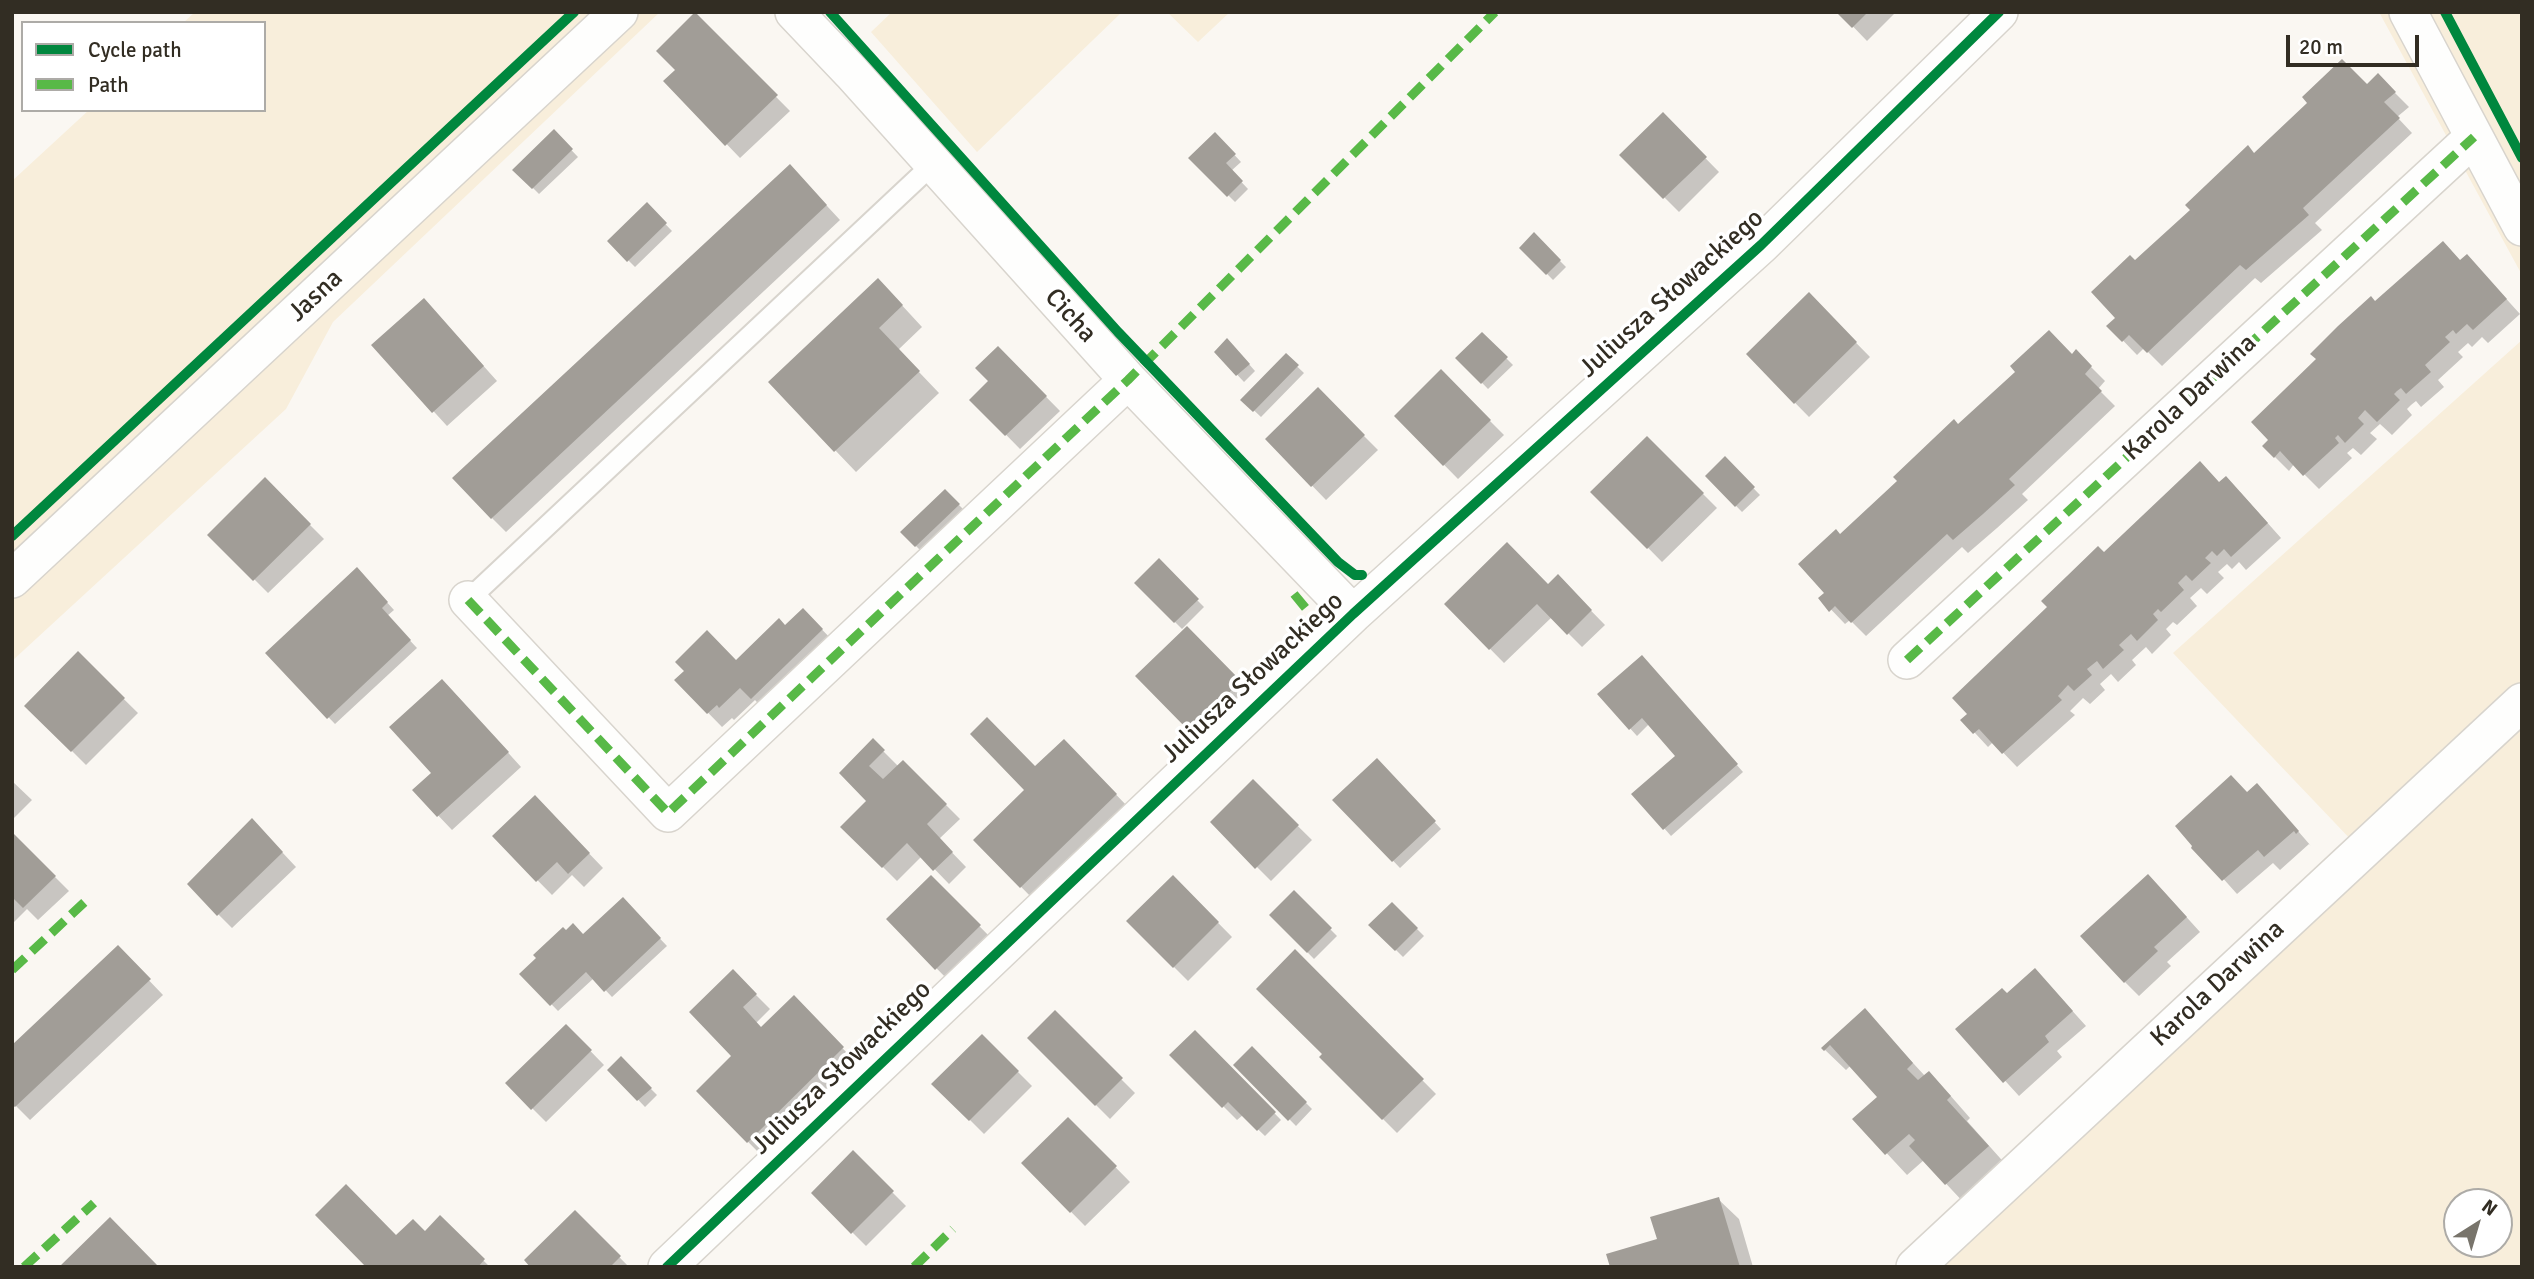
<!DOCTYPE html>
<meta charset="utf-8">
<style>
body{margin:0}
#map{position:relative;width:2534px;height:1279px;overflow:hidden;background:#faf7f2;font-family:Signika,sans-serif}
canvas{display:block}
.frame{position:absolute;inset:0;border:14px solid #322d23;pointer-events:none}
.legend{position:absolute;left:21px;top:21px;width:245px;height:91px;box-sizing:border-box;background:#fff;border:2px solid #adaba7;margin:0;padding:9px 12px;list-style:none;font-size:21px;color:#322d23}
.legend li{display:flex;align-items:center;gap:14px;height:35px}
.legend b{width:35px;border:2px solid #adaba7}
.north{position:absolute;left:2443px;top:1188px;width:70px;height:70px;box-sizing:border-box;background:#fff;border:2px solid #adaba7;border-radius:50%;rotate:37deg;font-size:19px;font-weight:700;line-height:28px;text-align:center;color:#322d23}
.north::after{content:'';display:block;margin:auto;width:24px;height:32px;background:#78746b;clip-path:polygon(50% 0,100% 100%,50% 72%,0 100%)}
.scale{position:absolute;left:2286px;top:35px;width:133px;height:32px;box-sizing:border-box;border:4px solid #322d23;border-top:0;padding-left:9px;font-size:21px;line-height:24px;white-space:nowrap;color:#322d23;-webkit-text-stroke:5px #fff;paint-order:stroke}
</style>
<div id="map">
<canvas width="2534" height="1279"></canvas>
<div class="frame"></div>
<ul class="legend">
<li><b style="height:9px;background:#00873e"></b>Cycle path</li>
<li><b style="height:9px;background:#58b947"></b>Path</li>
</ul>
<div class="north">N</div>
<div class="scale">20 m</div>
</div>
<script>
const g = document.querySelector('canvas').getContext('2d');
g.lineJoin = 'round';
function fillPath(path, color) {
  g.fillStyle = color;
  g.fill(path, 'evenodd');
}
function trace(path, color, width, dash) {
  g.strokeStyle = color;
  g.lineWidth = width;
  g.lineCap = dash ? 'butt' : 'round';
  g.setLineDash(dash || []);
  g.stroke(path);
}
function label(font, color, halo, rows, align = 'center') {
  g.font = font + ' Signika,sans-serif';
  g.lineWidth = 7;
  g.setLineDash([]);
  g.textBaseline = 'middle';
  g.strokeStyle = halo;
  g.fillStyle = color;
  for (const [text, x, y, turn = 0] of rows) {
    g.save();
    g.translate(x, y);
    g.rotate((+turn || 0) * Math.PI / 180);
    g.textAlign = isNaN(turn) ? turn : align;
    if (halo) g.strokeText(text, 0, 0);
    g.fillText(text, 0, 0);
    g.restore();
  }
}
fillPath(new Path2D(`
 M195,12H660L333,322L286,409L12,661V181L89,110H264V23H183Z
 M892,12H1122L977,152L871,32Z
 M1167,12H1230L1198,42Z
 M2379,12H2522V275Z
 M2522,340V1267H1895L2355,844L2173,653ZM2457,1202H2499V1244H2457Z`), '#f8eedb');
fillPath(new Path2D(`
 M1839,12H1896L1867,41Z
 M695,15L790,111L740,158L666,81L677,70Z
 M2378,76L2409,107L2397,117L2412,133L2315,223L2322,230L2261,283L2255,278L2162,366L2144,348L2137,355L2109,326L2118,318L2135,263L2255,155L2367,86Z
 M1663,115L1719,172L1679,212L1622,155Z
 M554,132L578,157L539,194L515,170Z
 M1215,134L1241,162L1231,171L1248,189L1235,202L1191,158Z
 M803,180L840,220L506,532L492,518Z
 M647,205L672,231L635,267L609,241Z
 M1534,235L1566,267L1553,280L1522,248Z
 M2461,262L2481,271L2520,314L2488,343L2482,337L2472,347L2468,343L2458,352L2463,357L2438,380L2444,387L2421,407L2416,401L2411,405L2407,409L2412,415L2392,435L2380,424L2370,433L2377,439L2361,455L2353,448L2347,453L2352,458L2319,489L2294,464L2289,471L2264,446L2375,303Z
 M1809,295L1870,357L1809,417L1748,355Z
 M898,301L922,327L898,350L939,393L856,472L770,382Z
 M437,314L497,381L447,426L373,345Z
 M1482,334L1513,365L1488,389L1458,358Z
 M1234,347L1255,371L1244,382L1216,352Z
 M998,348L1060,411L1020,449L972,400L990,382Z
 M2076,352L2105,381L2098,389L2115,406L2022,494L2028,500L1997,528L1968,553L1962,547L1866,636L1850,620L1845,624L1820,598L1826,593L1840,536L1959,426Z
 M1286,356L1304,373L1261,417L1243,400Z
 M1441,372L1504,435L1458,479L1396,416Z
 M1318,390L1378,450L1326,500L1267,439Z
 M1647,438L1717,508L1662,562L1593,492Z
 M1725,459L1760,495L1742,512L1707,476Z
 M265,480L324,539L268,593L210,535Z
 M2220,484L2240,492L2281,538L2246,570L2239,562L2232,569L2227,564L2218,572L2224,578L2207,594L2201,588L2190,598L2197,606L2177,625L2173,622L2166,629L2171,635L2152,654L2146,647L2132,660L2136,665L2118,682L2111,674L2100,684L2105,690L2090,704L2083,698L2070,711L2075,715L2017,767L1993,742L1988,747L1963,720L2104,555Z
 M945,491L965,511L923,553L903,533Z
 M1158,561L1204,607L1182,629L1136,583Z
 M363,576L394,610L387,616L417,648L335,724L267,653Z
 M1558,577L1605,625L1582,647L1552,617L1504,663L1446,604L1548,587Z
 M803,610L836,644L766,712L755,700L734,720L732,718L722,727L676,680L736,662L785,627Z
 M1187,628L1253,696L1204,744L1138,676Z
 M78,654L138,713L86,765L27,706Z
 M1648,664L1743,772L1671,836L1634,794L1678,756L1649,724L1637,736L1599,694Z
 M456,695L521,767L452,830L414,790L433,773Z
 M873,741L898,766L903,762L960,819L939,839L966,867L949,884L922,856L897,881L843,827L868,801L841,773Z
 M1064,741L1130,809L1035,901L975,840L1027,790L1035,769Z
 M1377,760L1441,829L1400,868L1335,800Z
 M12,781L32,800L12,820Z
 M1253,782L1312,840L1271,881L1212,822Z
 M2247,794L2271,800L2311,846L2309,844L2280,870L2273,863L2237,894L2194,846Z
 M535,797L603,868L584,887L572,875L552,895L494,836Z
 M13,835L69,891L38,920L27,909L12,924Z
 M266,835L296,867L232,928L218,914Z
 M931,877L993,940L950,982L888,919Z
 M1173,877L1232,937L1188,981L1128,921Z
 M2162,890L2200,932L2167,962L2171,966L2139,996L2125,982Z
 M1294,893L1337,936L1314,959L1271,915Z
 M623,900L667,946L612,997L594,978L558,1011L522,974L584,936Z
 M1392,904L1424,936L1403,957L1371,925Z
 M118,948L163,995L30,1120L12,1102Z
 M1295,952L1436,1094L1397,1133L1321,1057L1324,1054Z
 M733,972L770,1009L756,1023L762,1029L793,998L857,1063L762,1156L698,1091L734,1056Z
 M2049,985L2086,1026L2057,1051L2062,1057L2019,1096L1958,1029L2007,995Z
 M1865,1011L1925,1076L1949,1094L1970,1118L1967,1121L2008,1167L1966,1205L1924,1160L1907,1175L1855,1119L1879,1098L1851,1065L1846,1070L1823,1048Z
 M1055,1013L1135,1093L1110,1119L1029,1038Z
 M566,1026L604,1065L546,1122L507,1083Z
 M1195,1032L1281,1120L1265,1136L1243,1115L1237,1120L1172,1055Z
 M982,1036L1032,1086L984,1134L934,1084Z
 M1252,1049L1312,1109L1296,1126L1236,1065Z
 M621,1059L657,1095L645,1107L610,1070Z
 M1068,1119L1130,1182L1085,1226L1023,1163Z
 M853,1153L906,1206L866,1246L813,1193Z
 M1718,1199L1739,1219L1753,1267H1612L1659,1240Z
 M575,1212L629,1267H532Z
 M440,1218L490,1267H368L396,1237L453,1261Z
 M110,1220L156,1267H62Z`), '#0003');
fillPath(new Path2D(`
 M695,12L778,95L725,146L663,81L675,70L656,51Z
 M1836,12H1868L1852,28Z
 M2342,59L2367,84L2378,73L2396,92L2384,102L2400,118L2303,208L2309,215L2246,270L2240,265L2147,353L2129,335L2122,342L2106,326L2115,318L2091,292L2130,255L2135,260L2190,210L2185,205L2248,145L2254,153L2307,103L2302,97Z
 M1663,112L1707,157L1663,199L1619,155Z
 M554,129L573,149L532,189L512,170Z
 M1215,132L1236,154L1226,163L1243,181L1227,197L1188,158Z
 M790,164L827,205L491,519L452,478Z
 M647,202L667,223L627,262L607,241Z
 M1534,232L1561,260L1546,275L1519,248Z
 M2443,241L2460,260L2467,254L2507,299L2473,330L2467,324L2456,334L2453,330L2445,337L2450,342L2425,365L2431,372L2406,394L2401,388L2397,391L2394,394L2400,400L2377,422L2365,410L2358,418L2364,424L2345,443L2338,435L2335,438L2339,443L2303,476L2280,451L2274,458L2262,446L2268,440L2251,422L2316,359L2310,354L2338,326L2371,296L2375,301Z
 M878,278L903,305L879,328L920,371L834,452L768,382Z
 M1809,292L1857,342L1794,404L1746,354Z
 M424,298L484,366L432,413L371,345Z
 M2049,330L2072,354L2076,349L2092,366L2085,374L2102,391L2009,479L2015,485L1983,514L1953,540L1947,534L1851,623L1835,606L1829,612L1818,598L1824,593L1798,564L1836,529L1840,534L1897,481L1893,477L1954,419L1958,424L2015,372L2010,366Z
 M1482,332L1508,357L1481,384L1455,358Z
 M1227,338L1250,364L1236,376L1214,352Z
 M998,346L1047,396L1005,436L969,400L988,381L975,368Z
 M1286,353L1299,365L1253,412L1240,400Z
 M1441,369L1491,420L1443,466L1394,416Z
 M1318,387L1365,435L1311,487L1265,439Z
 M1647,436L1704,493L1647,549L1590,492Z
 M1725,456L1755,487L1735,507L1705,476Z
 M2200,461L2219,482L2226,476L2268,523L2231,557L2224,549L2217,556L2212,551L2205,558L2211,563L2192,581L2186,575L2178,583L2184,590L2161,612L2158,609L2153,614L2158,620L2137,641L2131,634L2119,645L2124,650L2103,669L2097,661L2087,669L2092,675L2074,691L2068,685L2058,696L2062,700L2002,754L1979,729L1973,734L1960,720L1967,714L1952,698L2047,607L2041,601L2067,576L2098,546L2104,552Z
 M265,477L311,524L253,581L207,535Z
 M945,489L960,504L915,547L900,532Z
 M1507,542L1548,584L1558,574L1592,610L1567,635L1537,604L1489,650L1444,604Z
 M1159,558L1199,599L1174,623L1134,583Z
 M357,567L388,602L382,608L411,640L327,719L265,653Z
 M803,608L823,629L751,699L740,688L719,708L717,705L707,714L674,680L684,671L675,662L707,630L736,660L779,618L785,625Z
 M1187,626L1241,681L1189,731L1135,676Z
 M78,651L125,698L71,752L24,706Z
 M1642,655L1738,764L1663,830L1631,794L1675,756L1642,718L1629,730L1597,694Z
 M442,679L509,752L437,817L412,790L431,773L389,727Z
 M987,717L1035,766L1064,739L1117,794L1020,888L973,840L1024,790L970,734Z
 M873,738L885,750L869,766L883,779L903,760L947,804L927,824L953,852L933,871L907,843L882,868L840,827L866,801L839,773Z
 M1377,758L1436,821L1392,862L1332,800Z
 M2231,775L2247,792L2257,783L2299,831L2296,834L2294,831L2264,857L2258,850L2222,881L2191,848L2192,846L2175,826Z
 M1253,779L1299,825L1255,869L1210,822Z
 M535,795L590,853L568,874L557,862L536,882L492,836Z
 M252,818L283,852L217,916L187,884Z
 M12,832L56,876L23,908L12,897Z
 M2148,874L2187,917L2154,947L2158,951L2124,983L2080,936Z
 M931,875L981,925L935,970L886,919Z
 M1173,875L1219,922L1173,968L1126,921Z
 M1294,890L1332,928L1307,953L1269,915Z
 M623,897L661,938L604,992L586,972L550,1006L519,974L536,958L533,955L563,927L566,930L573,923L583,934Z
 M1392,902L1418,928L1395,951L1368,925Z
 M118,945L151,979L15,1107L12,1105V1045Z
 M1295,949L1424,1079L1382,1120L1319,1057L1322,1054L1256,989Z
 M2035,968L2073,1011L2045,1036L2049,1042L2003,1083L1955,1029L2002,988L2007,993Z
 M733,969L757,994L743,1007L761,1027L794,995L844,1047L747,1143L696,1091L731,1056L689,1012Z
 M1865,1008L1913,1063L1907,1069L1918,1080L1929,1071L1951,1096L1947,1100L1989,1146L1945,1185L1909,1146L1915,1140L1909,1134L1885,1155L1852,1119L1877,1097L1830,1045L1824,1051L1821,1048Z
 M1055,1010L1123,1078L1095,1106L1027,1038Z
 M566,1024L592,1050L531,1110L505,1083Z
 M1195,1030L1276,1112L1257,1131L1228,1102L1222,1108L1169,1055Z
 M982,1034L1019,1071L969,1121L931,1084Z
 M1252,1046L1307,1102L1288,1121L1233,1065Z
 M621,1056L652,1088L637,1101L607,1070Z
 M1068,1117L1117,1166L1070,1213L1021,1163Z
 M853,1150L894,1191L851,1234L811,1193Z
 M346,1184L396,1235L413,1219L425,1231L440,1215L485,1259L478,1267H366L315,1215Z
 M1719,1197L1740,1267H1610L1606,1254L1657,1239L1650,1217Z
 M575,1210L621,1256L610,1267H530L524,1260Z
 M110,1217L157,1265L59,1267Z`), '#a19d97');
const lane = new Path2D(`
 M468,600L933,164`);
const street = new Path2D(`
 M794,12L852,73L1128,380L1353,614
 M2408,12L2522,227
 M12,579L619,12
 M468,600L668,813L1128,380
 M1907,660L2474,137
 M667,1267L1353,614L1761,245L1999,12
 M1915,1267L2522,702`);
trace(lane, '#d8d4cd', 23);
trace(street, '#d8d4cd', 40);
trace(lane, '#fefefd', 19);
trace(street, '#fefefd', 37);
trace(new Path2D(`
 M1294,594L1313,617
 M468,600L668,813L1128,380L1495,12
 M1907,660L2474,137
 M12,970L90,897
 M24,1267L94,1203
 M914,1267L953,1229`), '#58b947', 9, [18, 9]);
trace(new Path2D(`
 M830,12L1118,332L1338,562L1355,575H1362
 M2445,12L2522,158
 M12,536L574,12
 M667,1267L1353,614L1761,245L1999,12`), '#00873e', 10);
label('26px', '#322d23', '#fff', [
 ["Juliusza Słowackiego",1672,294,-42],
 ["Jasna",316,296,-43],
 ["Cicha",1070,316,48],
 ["Karola Darwina",2190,398,-43],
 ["Juliusza Słowackiego",1253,678,-43],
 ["Karola Darwina",2218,984,-43],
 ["Juliusza Słowackiego",842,1068,-44]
]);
</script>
